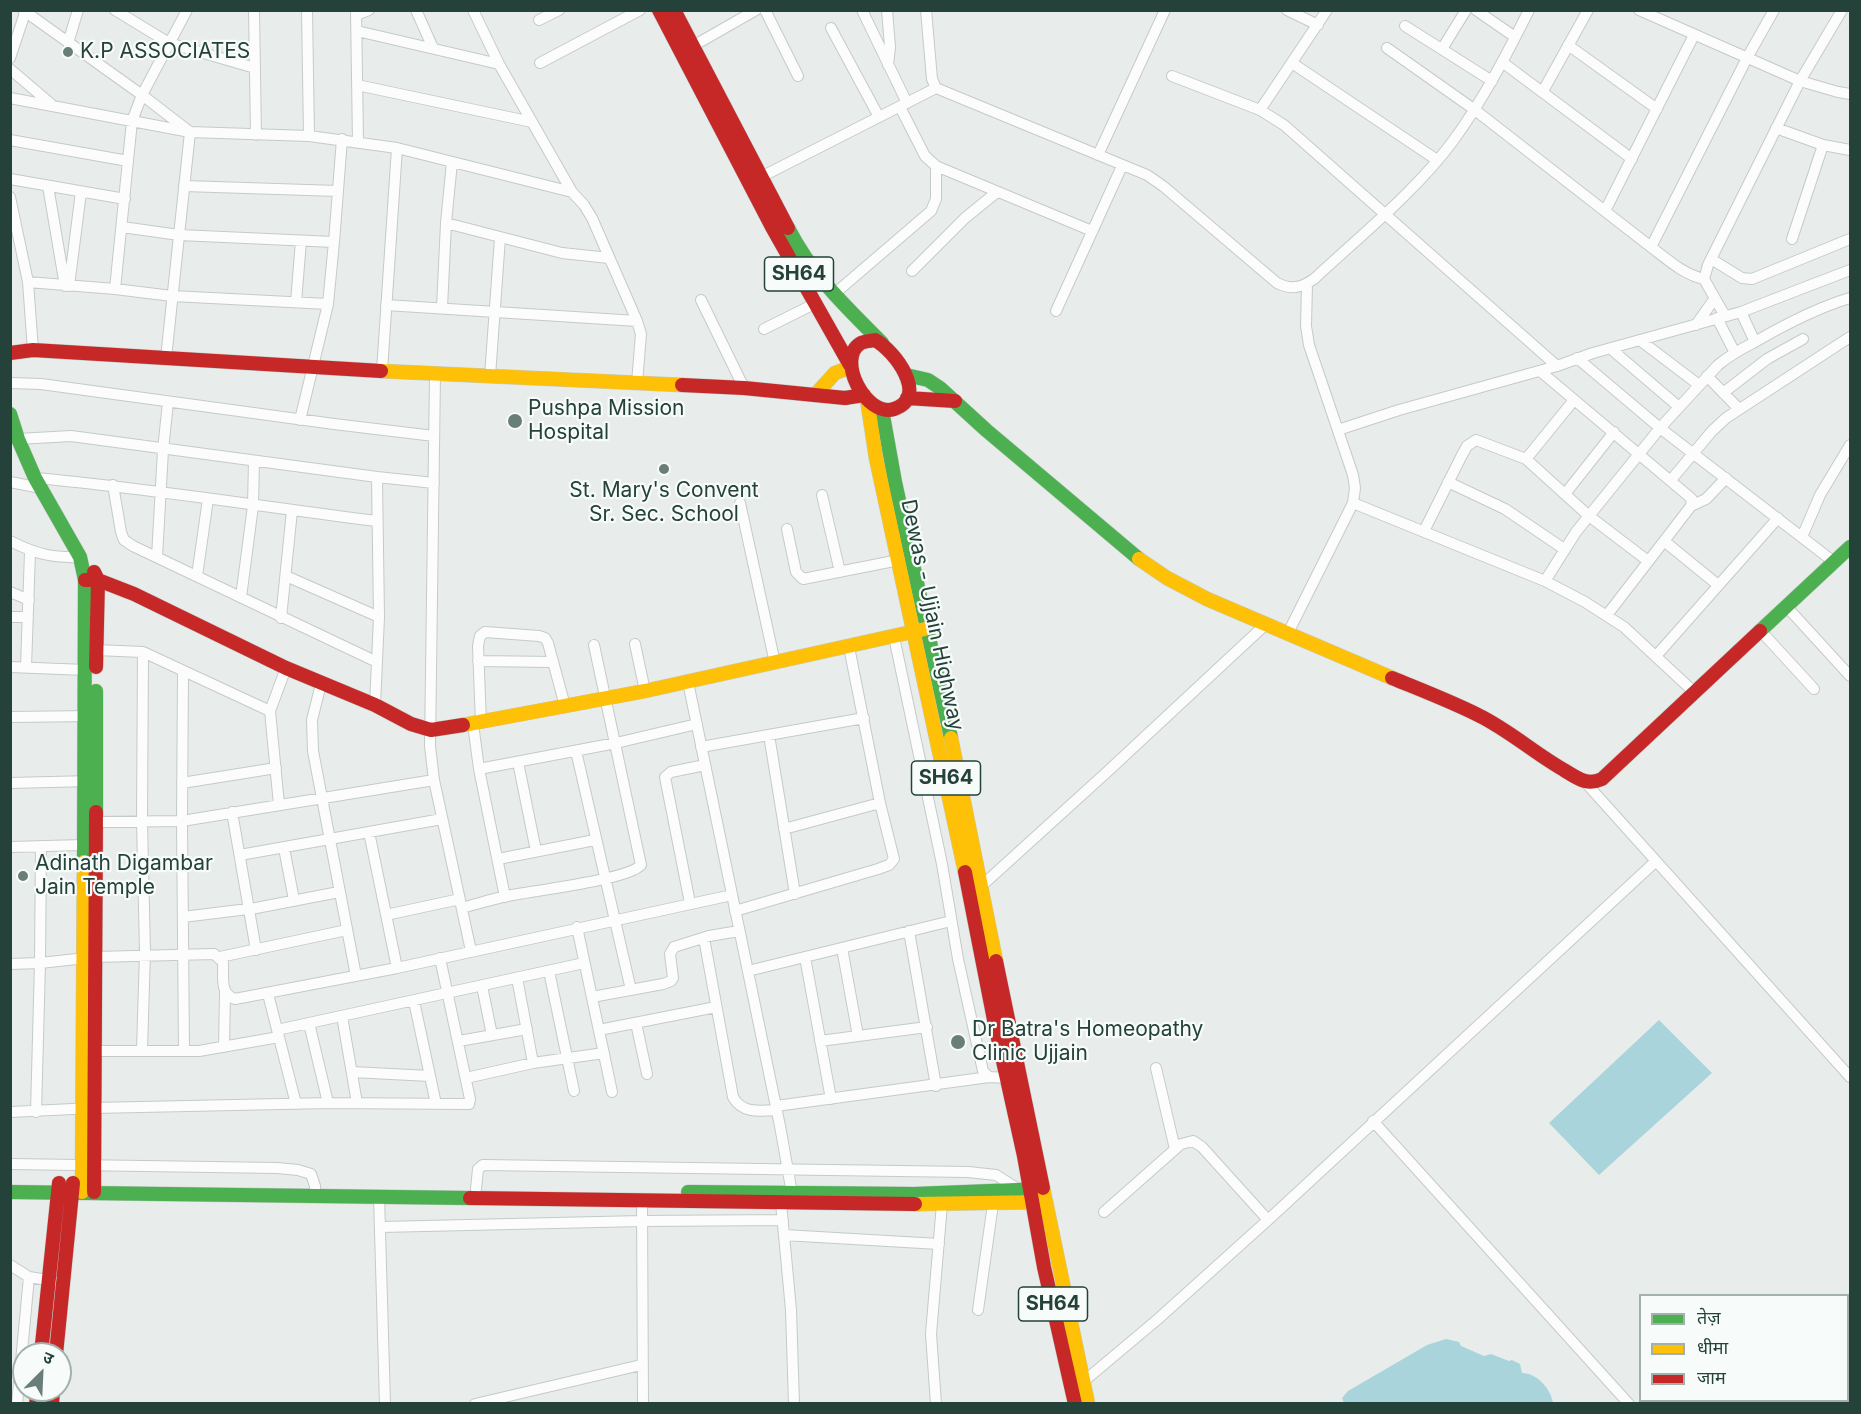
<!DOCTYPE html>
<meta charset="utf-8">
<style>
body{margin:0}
#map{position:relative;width:1861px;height:1414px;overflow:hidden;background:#e8edeb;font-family:Inter,"Noto Sans Devanagari",sans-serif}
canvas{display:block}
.frame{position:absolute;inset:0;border:12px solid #24423a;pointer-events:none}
.legend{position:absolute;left:1639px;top:1294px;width:210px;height:108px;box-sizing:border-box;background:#f7fbf9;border:2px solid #a3b1ad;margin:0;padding:8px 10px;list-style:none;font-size:18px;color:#24423a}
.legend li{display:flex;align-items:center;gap:12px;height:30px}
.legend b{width:30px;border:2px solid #a3b1ad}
.north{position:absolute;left:12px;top:1342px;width:60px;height:60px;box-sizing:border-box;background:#f7fbf9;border:2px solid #a3b1ad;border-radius:50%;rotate:24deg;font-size:16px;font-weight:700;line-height:24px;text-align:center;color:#24423a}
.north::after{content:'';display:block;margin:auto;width:21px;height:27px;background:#697e78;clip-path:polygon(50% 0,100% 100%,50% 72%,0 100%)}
</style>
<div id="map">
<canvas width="1861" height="1414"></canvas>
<div class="frame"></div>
<ul class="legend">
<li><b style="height:8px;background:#4caf50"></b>तेज़</li>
<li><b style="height:8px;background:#ffc107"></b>धीमा</li>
<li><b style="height:8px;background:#c62828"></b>जाम</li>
</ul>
<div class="north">उ</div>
</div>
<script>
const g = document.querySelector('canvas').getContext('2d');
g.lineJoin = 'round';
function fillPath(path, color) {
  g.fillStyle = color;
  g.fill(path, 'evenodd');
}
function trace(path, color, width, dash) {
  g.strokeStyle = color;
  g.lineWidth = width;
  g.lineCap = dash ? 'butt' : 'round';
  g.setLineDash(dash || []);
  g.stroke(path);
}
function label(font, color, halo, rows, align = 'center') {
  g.font = font + ' Inter,sans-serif';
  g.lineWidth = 4.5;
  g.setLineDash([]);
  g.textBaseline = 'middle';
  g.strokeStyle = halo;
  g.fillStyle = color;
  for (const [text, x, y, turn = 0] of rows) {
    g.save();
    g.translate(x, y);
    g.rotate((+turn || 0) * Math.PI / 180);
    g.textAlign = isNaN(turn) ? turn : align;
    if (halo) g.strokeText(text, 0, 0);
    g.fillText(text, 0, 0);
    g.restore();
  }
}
fillPath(new Path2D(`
 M1659,1020L1712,1073L1599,1175L1549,1123Z
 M1446,1339L1459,1342L1461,1346L1484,1356L1491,1354L1509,1361L1512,1360L1520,1364L1522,1373C1537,1373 1551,1389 1553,1403H1344L1342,1398L1348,1391L1427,1345Z`), '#a9d4db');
const street = new Path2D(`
 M23,10L142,95L190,132L166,358
 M115,10L169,43L255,68
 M187,10L142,95L132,121L115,289L172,296L328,304L334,242
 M254,10L256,135
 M307,10L309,136
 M356,10L358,142
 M416,10L433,48
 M473,10L499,64L572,192
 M765,10L798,76
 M862,10L907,103
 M887,10L890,47L888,65
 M926,10L932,79L936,88L1147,175L1163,186L1277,283C1291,290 1301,288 1314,279C1359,237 1417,190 1453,141C1483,100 1506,56 1529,10
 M1287,10L1318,25
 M1476,10L1515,37
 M1639,10L1800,81L1838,92L1850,94
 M356,15L369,10
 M539,20L559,10
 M1405,26L1492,81
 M831,28L879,117
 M357,31L499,64
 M68,43L78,10
 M1568,45L1657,109
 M693,46L756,10
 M1387,48L1475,110L1651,247L1747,58L1774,10
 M1442,49L1466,10
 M10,58L26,10
 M1502,62L1632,159
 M540,63L640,10
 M1292,63L1437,160
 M10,69L51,104
 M1172,76L1260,110L1284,125L1557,366
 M357,85L532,122
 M1543,91L1588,10
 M10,98L190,132L309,136L397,148
 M900,107L925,156L936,166L1092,231
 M1260,110L1327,10
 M1776,128L1823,145L1850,150
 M10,140L128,161
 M1098,155L1165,10
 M10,179L125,199
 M757,179L936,88
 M48,186L65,286
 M184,186L338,191
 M10,197L28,282L33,350
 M1605,211L1694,35
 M446,223L562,253L609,258
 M122,227L179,235L334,242L342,139
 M1792,239L1823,145
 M1651,247C1668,260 1683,274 1704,279L1725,316
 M1711,259L1742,278L1752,279L1850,239
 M912,271L965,218L997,192
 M1704,279L1708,265L1800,81L1842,10
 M28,282L115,289
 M69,286L81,192
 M833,295L931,211L936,199V166
 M701,300L744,388
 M296,302L301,241
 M386,305L637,321
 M442,308L446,223L452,162
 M1056,311L1122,166
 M1741,312L1755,342
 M1717,318L1735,353
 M1696,325L1715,298
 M764,329L816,303
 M1641,341L1699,385
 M1611,349L1679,407
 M1577,358L1660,428L1834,562
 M382,371L397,148L572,192L584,205L592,218L637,321L641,334L637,383
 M1540,371L1692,499L1691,506L1607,615
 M435,374L430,746L434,780L471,951
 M490,376L500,238
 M1707,376L1739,409
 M10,383L41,384L334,424L434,436
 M1723,393L1767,359L1803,339
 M300,420L328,304
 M1338,430L1399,410L1557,366L1593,353L1741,312L1850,270
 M18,439L71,436L377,477L379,617L375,705
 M1526,459L1574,400
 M377,477L434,483
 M35,478C149,488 263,507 377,521
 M1671,480L1712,431L1726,418L1850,337
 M10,482L41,488
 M1448,482L1505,509L1564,549
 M113,485L121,532L124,540L133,546L377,662
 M1565,494L1614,432
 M822,495L840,572
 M740,503L775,663
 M1353,503L1545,581L1585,602L1624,627L1694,692
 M1691,506L1706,499L1726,478
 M787,529L796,572L803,579L899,560
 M1424,531L1462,455L1467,446L1476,440L1526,459L1589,516L1648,561
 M1802,537L1820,495L1850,445
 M10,541C36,554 52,558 80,557
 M1664,541L1718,585
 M157,557L163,450L168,402
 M197,576L208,499
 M286,576L379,617
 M1545,581L1576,532L1660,428L1718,365C1729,356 1741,349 1753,343C1784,325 1816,308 1850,298
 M10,592L29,600
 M241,597L253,506L254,461
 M1786,606L1850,676
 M10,617H28
 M281,618L292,511
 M1760,630L1814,689
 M1288,633L1353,503L1355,488L1353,475L1309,345L1306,326L1307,284
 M894,637L942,864L958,959L983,1071L989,1077L1007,1078
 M635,644L645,691
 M96,650L143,652
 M1656,656L1778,518
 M478,661L552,662
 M10,667L86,670
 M26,667L30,552
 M183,671L182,821L184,1051
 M688,682L780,1126L793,1199
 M321,684L312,720L313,751L356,976
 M270,711L279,805
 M10,717L92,716
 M481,723L478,646L480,636L485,632L539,636L545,638L548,643L565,706
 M473,724L479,769L505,897
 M769,735L795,894
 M701,747L864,718
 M576,751L631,990
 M518,762L536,851
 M479,769L616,743L697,724
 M1585,782L1850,1077
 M10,783L91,781
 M182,783L276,768
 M232,812L256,950
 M95,822L182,821L434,780
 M784,829L880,803
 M369,832L397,968
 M10,847L83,845
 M284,848L294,900
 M240,855L442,819
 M498,859L595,840
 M977,890L1107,772L1266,624
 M690,903L665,777L671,772L705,765
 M462,908C477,904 492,899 507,896C530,891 628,880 641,865L594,645
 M735,911L878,869L889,865L894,859L880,803L849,647
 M386,915L460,899
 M183,917L256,908L339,892
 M577,927L612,1092
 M909,931L936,1086
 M704,938L733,1097C742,1114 761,1111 777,1110
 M842,948L858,1036
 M220,957L347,930
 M805,957L831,1099
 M10,964L40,963L95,957L214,954L223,962C224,976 219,994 235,999L397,968L732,895
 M549,971L574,1091
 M748,971L951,921
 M517,978L533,1063
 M482,986L492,1035
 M268,994L296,1104
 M592,997L663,984L671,981L673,978L670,954L674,947L709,936L739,931
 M414,1001L436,1104
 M342,1016L357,1103
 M309,1023L328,1103
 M636,1023L647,1074
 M277,1030L584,963
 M599,1030L716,1007
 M459,1041L527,1029
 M820,1041L927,1027
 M224,1047L225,993
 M142,1050L145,952L142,821L143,652L270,711L286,668
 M95,1051H199L279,1037
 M1156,1068L1175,1149
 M352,1072L430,1076
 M466,1078L533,1063L604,1053
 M776,1106L989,1077
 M10,1112L94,1108L328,1103L469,1104L470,1099L440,958
 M36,1112L40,963L41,846
 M1373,1121L1629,1404
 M10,1164L277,1168L298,1170L311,1174L315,1186V1196
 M476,1189L478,1169L483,1165L968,1172L996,1175L1018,1189
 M379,1196L385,1404
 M642,1202L643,1404
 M781,1203L791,1310L794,1404
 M1104,1212L1181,1144L1193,1141L1202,1147L1268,1220
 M381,1227L642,1221L783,1220
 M784,1235L939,1244
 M10,1265L29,1277L54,1281
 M978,1310L993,1204
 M1083,1382L1158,1319L1268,1220L1655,862
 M17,1404L29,1277
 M475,1404L641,1365
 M936,1404L931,1334L942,1204`);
const fast = new Path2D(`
 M788,228C812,275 845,306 882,343
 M906,375L928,380L940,388L986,430L1139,559
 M882,410L895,482L951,738
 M10,414L18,439L35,478L80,557L85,580L84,862
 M1760,631L1850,547
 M96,812V691
 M10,1192L470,1198
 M688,1192L914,1194L1042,1189`);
const slow = new Path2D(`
 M381,371L682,385
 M815,395L835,373L851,367
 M867,399L876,458L965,872
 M1139,559L1167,578L1207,599L1392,678
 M463,725L645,691L925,629
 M951,738L996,961
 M1043,1188L1088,1404
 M82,1192L84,862
 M915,1204L1044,1202`);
const jam = new Path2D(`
 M659,10L772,227L850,365
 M674,10L788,228
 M875,340C894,350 930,397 894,409C866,418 835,358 861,343C865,341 871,341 875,340Z
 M10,353L33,350L381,371
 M682,385L744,388L845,398L864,395
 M907,398L955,401
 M94,572L98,580L96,667
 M85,580H98L134,594L286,668L375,705L411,724L431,730L463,725
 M1392,678C1421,690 1450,701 1478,715C1509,730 1534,753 1564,770C1577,778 1587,786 1602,779L1760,631
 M965,872L995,1025L1024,1156L1044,1267L1075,1404
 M996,961L1043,1188
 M94,1192L96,812
 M470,1198L915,1204
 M41,1354L59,1183
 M56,1354L73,1183
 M36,1404L38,1390
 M52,1404L53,1390`);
trace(street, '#c5cac8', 12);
trace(fast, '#c3cbc8', 15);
trace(slow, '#c3cbc8', 15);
trace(jam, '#c3cbc8', 15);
trace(street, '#fcfcfc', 10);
trace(fast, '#4caf50', 14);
trace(slow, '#ffc107', 14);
trace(jam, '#c62828', 14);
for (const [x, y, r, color] of [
 [68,52,6,"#697e78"],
 [515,421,8,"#697e78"],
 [664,469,6,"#697e78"],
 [23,876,6,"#697e78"],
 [958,1042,8,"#697e78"]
]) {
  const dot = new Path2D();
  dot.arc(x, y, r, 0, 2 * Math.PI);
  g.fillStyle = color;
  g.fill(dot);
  trace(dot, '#f7fbf9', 2);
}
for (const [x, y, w] of [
 [799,274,69],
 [946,778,69],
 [1053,1304,69]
]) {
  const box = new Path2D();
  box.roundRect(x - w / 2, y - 17, w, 34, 4.5);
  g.fillStyle = '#f7fbf9';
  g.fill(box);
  trace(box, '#24423a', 1.5);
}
label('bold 20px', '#24423a', null, [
 ["SH64",799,274],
 ["SH64",946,778],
 ["SH64",1053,1304]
]);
label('21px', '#24423a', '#f7fbf9', [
 ["K.P ASSOCIATES",80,52],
 ["Pushpa Mission",528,409],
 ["Hospital",528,433],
 ["St. Mary's Convent",664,491,"center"],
 ["Sr. Sec. School",664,515,"center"],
 ["Adinath Digambar",35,864],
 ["Jain Temple",35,888],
 ["Dr Batra's Homeopathy",972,1030],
 ["Clinic Ujjain",972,1054]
], 'left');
label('21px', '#24423a', '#f7fbf9', [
 ["Dewas - Ujjain Highway",932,615,78]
]);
</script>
